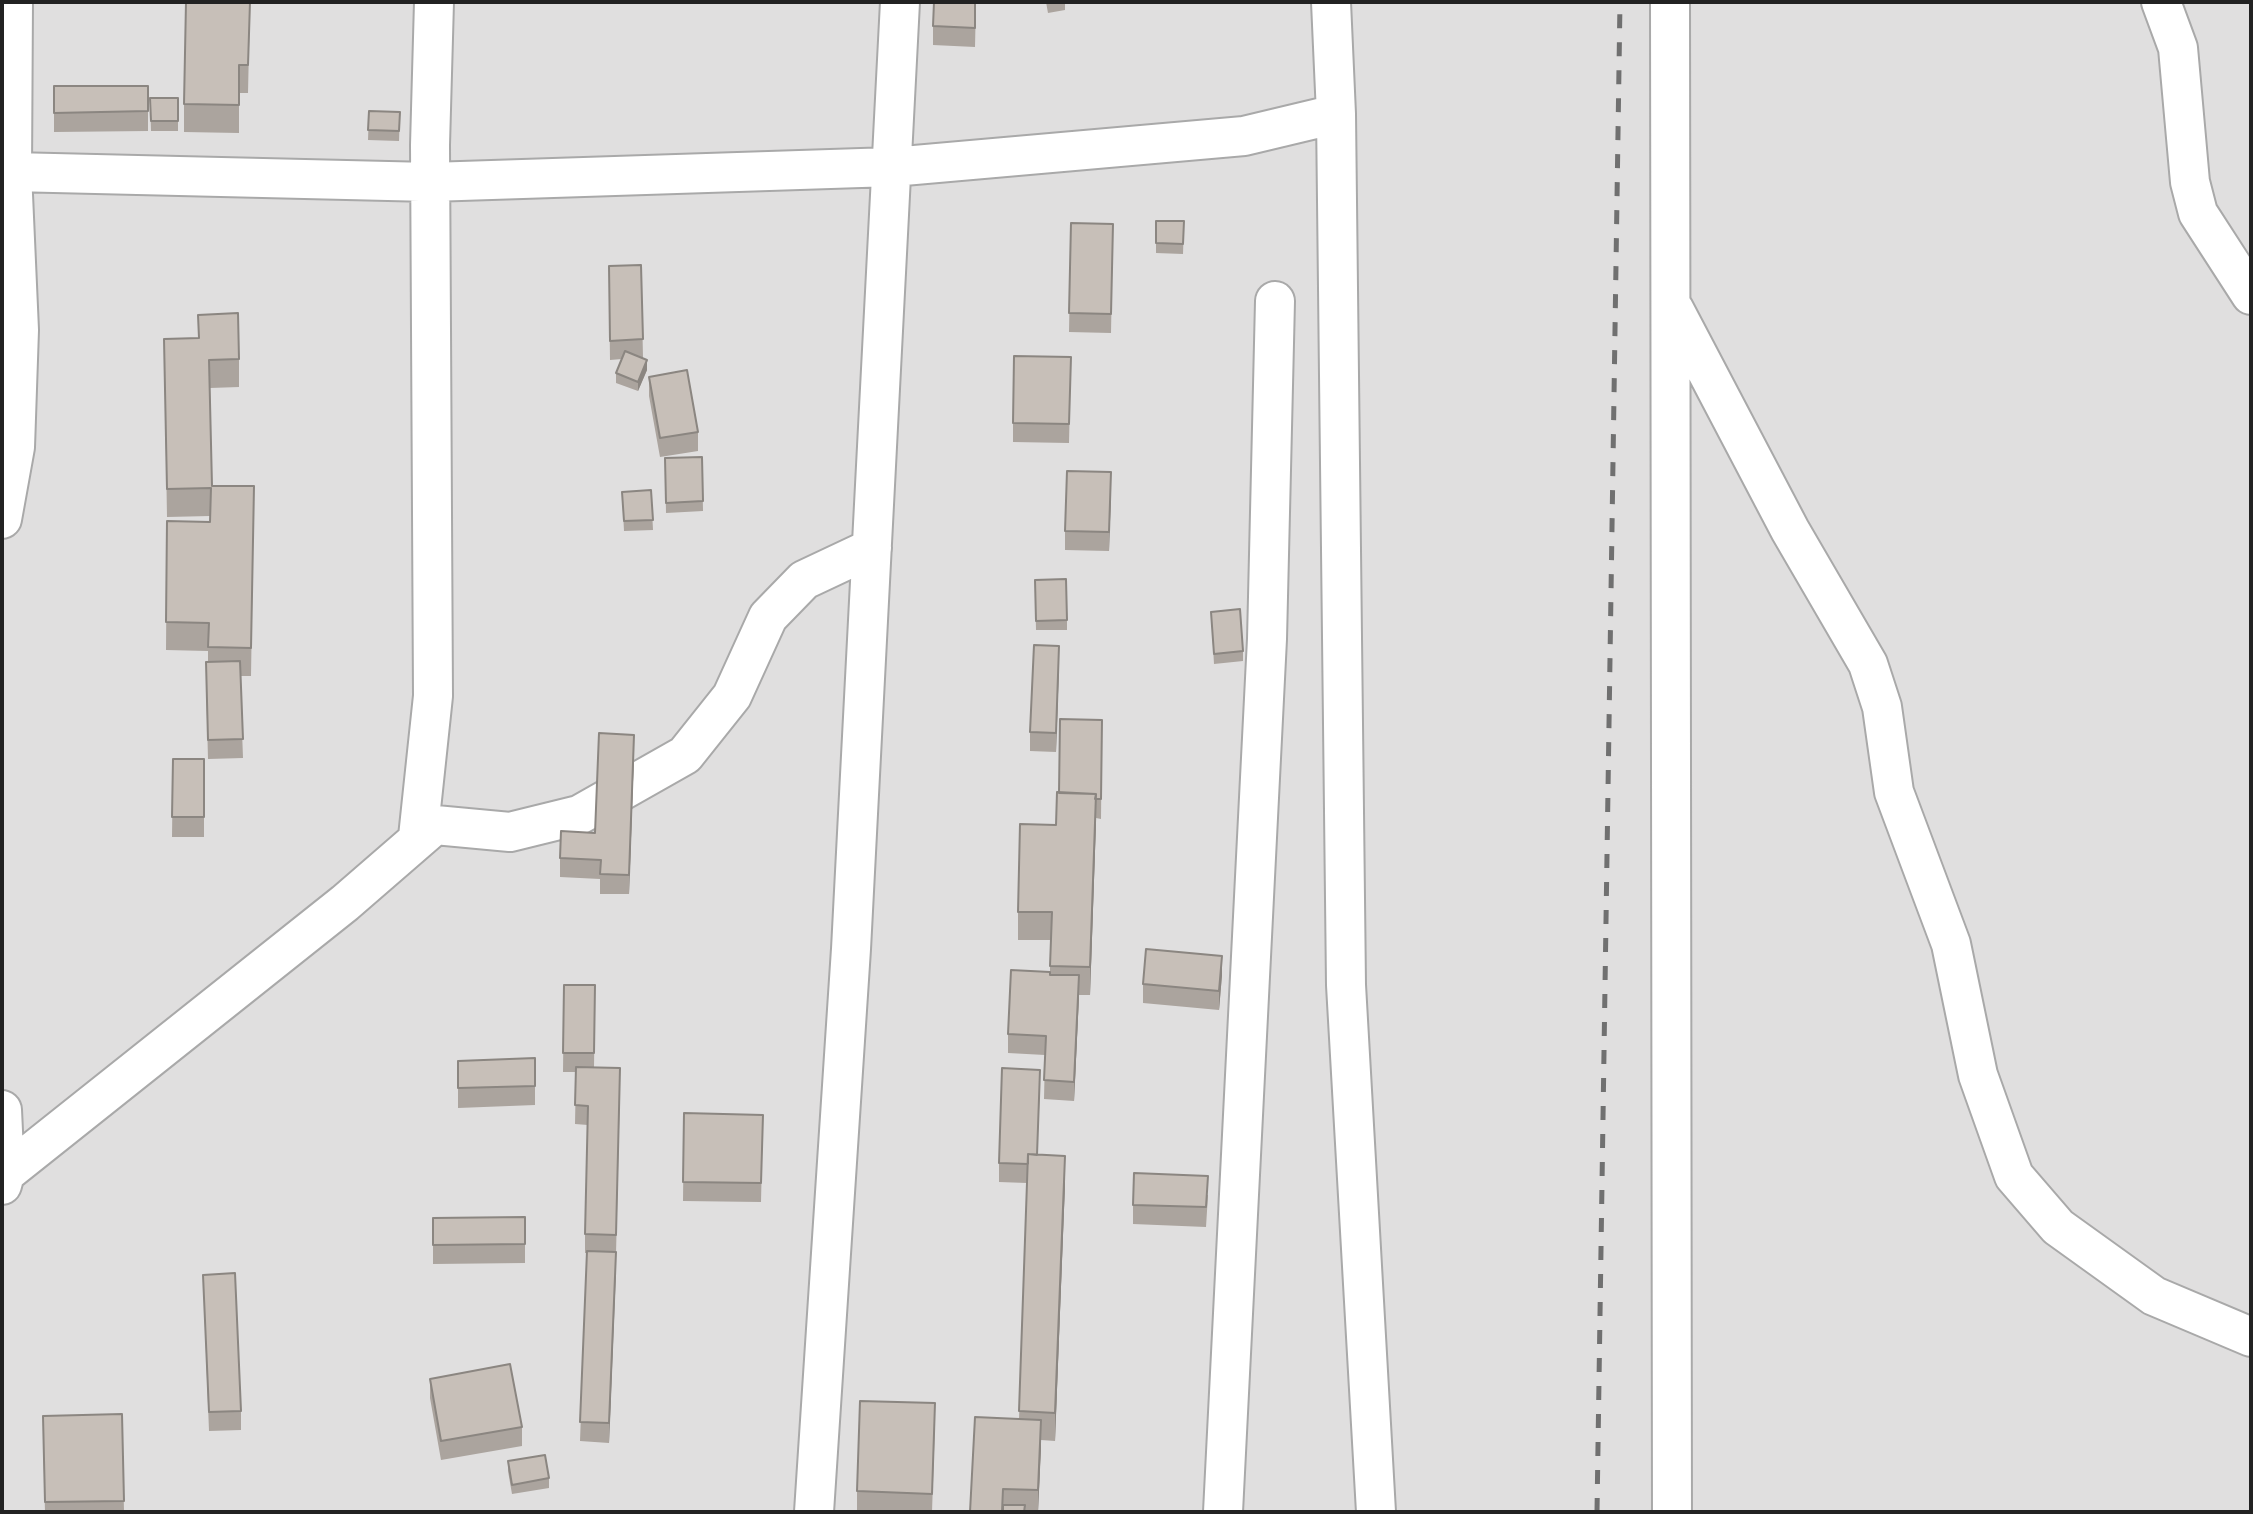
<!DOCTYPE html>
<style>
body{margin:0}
#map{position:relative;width:2253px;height:1514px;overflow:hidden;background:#f2efe9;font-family:Helvetica,sans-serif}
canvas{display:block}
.frame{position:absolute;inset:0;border:4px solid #222;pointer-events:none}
</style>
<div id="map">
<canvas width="2253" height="1514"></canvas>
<div class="frame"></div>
</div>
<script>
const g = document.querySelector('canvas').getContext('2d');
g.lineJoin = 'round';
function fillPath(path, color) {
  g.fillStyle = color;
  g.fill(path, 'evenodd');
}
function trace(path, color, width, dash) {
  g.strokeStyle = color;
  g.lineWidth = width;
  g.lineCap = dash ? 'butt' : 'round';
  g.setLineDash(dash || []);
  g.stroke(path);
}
fillPath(new Path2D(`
 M2,2H2251V1512H2Z`), '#e0dfdf');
const minor = new Path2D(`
 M13,2L12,172L430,182L892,167L1244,136L1336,114
 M1331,2L1336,114L1346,985L1376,1512
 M1670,2L1672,1512
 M2161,2L2178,48L2190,182L2198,213L2251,295
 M2,175L12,172L19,330L15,447L2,519
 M1674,309L1790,530L1868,664L1882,707L1894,792L1951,944L1978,1075L2014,1176L2058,1227L2154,1296L2251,1337
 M418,837L433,696L430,145L434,2
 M2,1110L5,1174L2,1185
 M2,1176L345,903L435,825L510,832L579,815L685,755L732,696L768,617L804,580L872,548
 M814,1512L851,949L900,2
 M1223,1512L1267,639L1275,301`);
trace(minor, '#a9a9a9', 42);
trace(minor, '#fff', 38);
trace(new Path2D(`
 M1597,1512L1620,2`), '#707070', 5, [14, 14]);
fillPath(new Path2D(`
 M250,2L248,93H239V133L184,132V104Z
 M976,2L975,47L933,45V26Z
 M1046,2H1065V10L1048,13Z
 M54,86H148V131L54,132Z
 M150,98H178V131H151Z
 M369,111L400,112L399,141L368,140Z
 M1156,221H1184L1183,254L1156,253Z
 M1071,223L1113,224L1111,333L1069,332Z
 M641,265L643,358L647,370L638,391L616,383V373L622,359L610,360L609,285Z
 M198,315L239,359V387L210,388L212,486H254L251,676H240L243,758L208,759L206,682V662H208V651L166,650L167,521L210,522V516L167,517L164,339L198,338Z
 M1071,357L1069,443L1013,442V423Z
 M649,377L698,432V451L660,457L649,396Z
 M702,457L703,511L666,513L665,458Z
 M651,490L653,530L624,531L622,492Z
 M1111,491L1109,551L1065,550V531Z
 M1035,580L1067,620V630H1036Z
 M1211,612L1243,651V661L1214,664Z
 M1059,665L1056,752L1030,751V732Z
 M1102,720L1101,819L1096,818L1090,995H1079L1074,1101L1044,1099L1045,1055L1008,1053V1034L1050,972V940H1018V912L1056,825L1059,793Z
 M634,754L629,894H600V879L560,877V858L595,833Z
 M173,759H204V837H172Z
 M1222,975L1219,1010L1143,1003V984Z
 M564,985H595L594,1068L620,1088L616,1254L609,1443L580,1441L587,1253H585V1234L588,1125L575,1124L576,1072H563Z
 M535,1058V1105L458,1108V1061Z
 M1040,1089L1037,1155L1065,1184L1055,1441L1041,1440L1038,1512H970L1019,1419L1027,1183L999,1182V1163Z
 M684,1113L763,1115L761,1202L683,1201Z
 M1208,1195L1206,1227L1133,1224V1205Z
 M525,1217V1263L433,1264V1218Z
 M203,1275L241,1411V1430L209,1431Z
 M430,1379L522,1427V1446L441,1460L430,1398Z
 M122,1414L124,1512H45L43,1435Z
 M935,1423L932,1512L857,1510V1491Z
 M508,1461L549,1478V1488L512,1494L508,1471Z`), '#aba49e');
fillPath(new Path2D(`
 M647,360V370L638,391V382Z
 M1111,472V491L1109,551V532Z
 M1059,646V665L1056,752V733Z
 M634,735V754L629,894V875Z
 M1096,794V822L1090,995V967Z
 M1222,956V975L1219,1010V991Z
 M1079,975V995L1074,1101V1082Z
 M1065,1156V1184L1055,1441V1413Z
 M616,1252V1271L609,1443V1423Z
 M1041,1420V1448L1038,1512V1490Z`), '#8b8681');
const building = new Path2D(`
 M186,2H250L248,65H239V105L184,104Z
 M934,2H975V28L933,26Z
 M54,86H148V111L54,113Z
 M150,98H178V121H151Z
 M369,111L400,112L399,131L368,130Z
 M1156,221H1184L1183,244L1156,243Z
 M1071,223L1113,224L1111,314L1069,313Z
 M641,265L643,339L610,341L609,266Z
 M238,313L239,359L209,360L212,486H254L251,648L208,647L209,623L166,622L167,521L210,522L211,488L167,489L164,339L199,338L198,315Z
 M625,351L647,360L638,382L616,373Z
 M1014,356L1071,357L1069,424L1013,423Z
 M687,370L698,432L660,438L649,377Z
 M702,457L703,501L666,503L665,458Z
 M1067,471L1111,472L1109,532L1065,531Z
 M651,490L653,520L624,521L622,492Z
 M1066,579L1067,620L1036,621L1035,580Z
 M1240,609L1243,651L1214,654L1211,612Z
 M1034,645L1059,646L1056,733L1030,732Z
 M240,661L243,739L208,740L206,662Z
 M1060,719L1102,720L1101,799H1095L1096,794L1059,793Z
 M599,733L634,735L629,875L600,874L601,860L560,858L561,831L595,833Z
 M173,759H204V817H172Z
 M1057,792L1096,794L1090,967L1050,966L1052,912H1018L1020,824L1056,825Z
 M1146,949L1222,956L1219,991L1143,984Z
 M1011,970L1050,972V975H1079L1074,1082L1044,1080L1046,1036L1008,1034Z
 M564,985H595L594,1053H563Z
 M535,1058V1086L458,1088V1061Z
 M576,1067L620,1068L616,1235L585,1234L588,1106L575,1105Z
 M1002,1068L1040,1070L1037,1155L1028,1154V1164L999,1163Z
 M684,1113L763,1115L761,1183L683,1182Z
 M1028,1154L1065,1156L1055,1413L1019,1411Z
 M1134,1173L1208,1176L1206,1207L1133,1205Z
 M525,1217V1244L433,1245V1218Z
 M587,1251L616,1252L609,1423L580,1422Z
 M235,1273L241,1411L209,1412L203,1275Z
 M510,1364L522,1427L441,1441L430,1379Z
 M860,1401L935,1403L932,1494L857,1491Z
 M122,1414L124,1501L45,1502L43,1416Z
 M975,1417L1041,1420L1038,1490L1003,1489L1002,1512H970Z
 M545,1455L549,1478L512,1485L508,1461Z
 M1003,1505H1025L1024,1512H1003Z`);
fillPath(building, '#c7bfb8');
trace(building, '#8b8681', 2);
</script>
